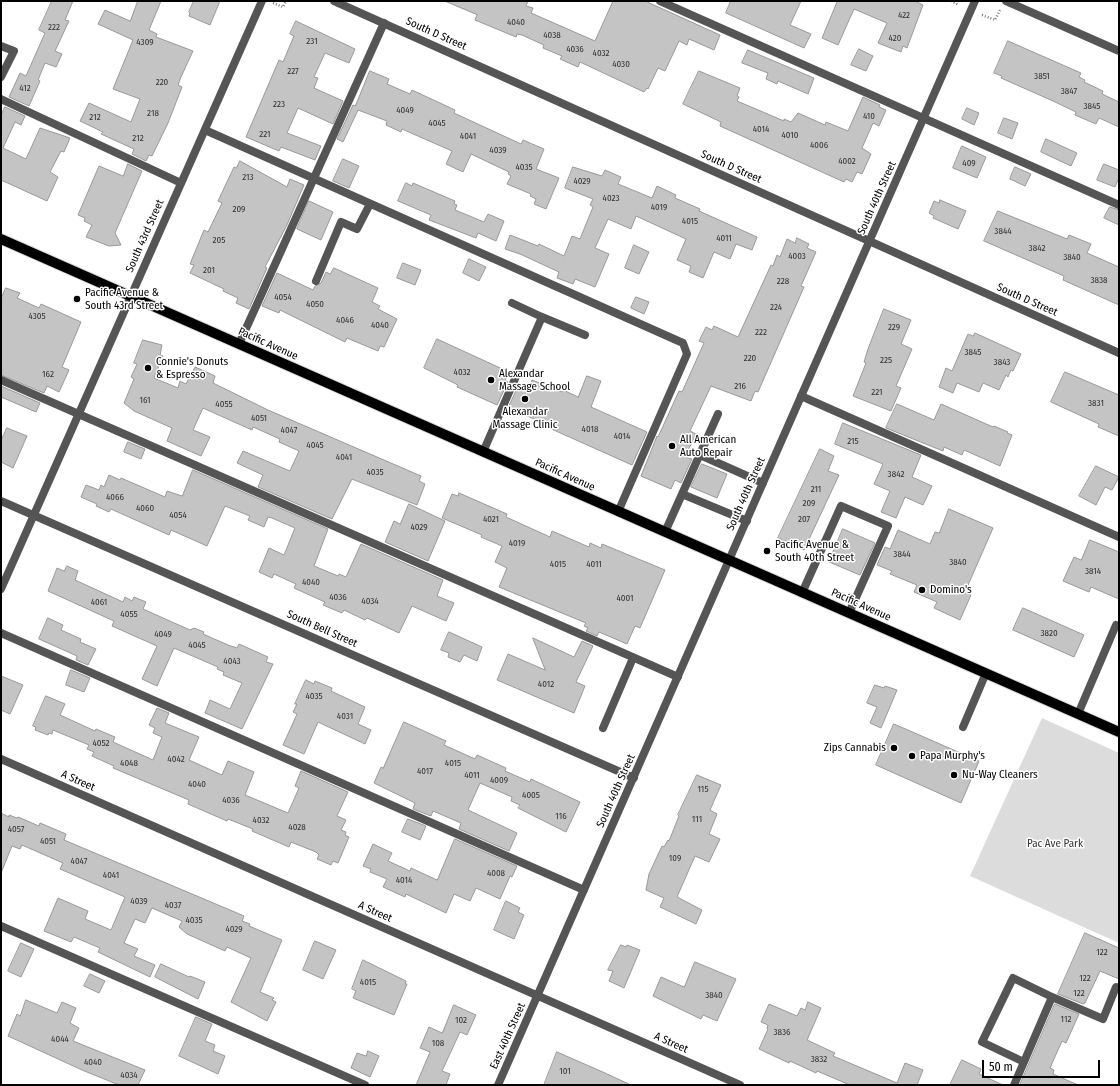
<!DOCTYPE html>
<style>
body{margin:0}
#map{position:relative;width:1120px;height:1086px;overflow:hidden;background:#fff;font-family:"Fira Sans Condensed",sans-serif}
canvas{display:block}
.frame{position:absolute;inset:0;border:2px solid #000;pointer-events:none}
.scale{position:absolute;left:982px;top:1060px;width:118px;height:18px;box-sizing:border-box;border:2px solid #000;border-top:0;padding-left:5px;font-size:12px;line-height:14px;white-space:nowrap;color:#000;-webkit-text-stroke:3px #fff;paint-order:stroke}
</style>
<div id="map">
<canvas width="1120" height="1086"></canvas>
<div class="frame"></div>
<div class="scale">50 m</div>
</div>
<script>
const g = document.querySelector('canvas').getContext('2d');
g.lineJoin = 'round';
function fillPath(path, color) {
  g.fillStyle = color;
  g.fill(path, 'evenodd');
}
function trace(path, color, width, dash) {
  g.strokeStyle = color;
  g.lineWidth = width;
  g.lineCap = dash ? 'butt' : 'round';
  g.setLineDash(dash || []);
  g.stroke(path);
}
function label(font, color, halo, rows, align = 'center') {
  g.font = font + ' "Fira Sans Condensed",sans-serif';
  g.lineWidth = 3;
  g.setLineDash([]);
  g.textBaseline = 'middle';
  g.strokeStyle = halo;
  g.fillStyle = color;
  for (const [text, x, y, turn = 0] of rows) {
    g.save();
    g.translate(x, y);
    g.rotate((+turn || 0) * Math.PI / 180);
    g.textAlign = isNaN(turn) ? turn : align;
    if (halo) g.strokeText(text, 0, 0);
    g.fillText(text, 0, 0);
    g.restore();
  }
}
fillPath(new Path2D(`
 M1042,718L1119,753V943L970,876Z`), '#dcdcdc');
const building = new Path2D(`
 M52,1H73L65,20L69,21L55,51L62,54L56,67L45,63L38,80L40,81L29,106L9,97L20,73L26,76L45,33L39,30Z
 M138,1H161L149,30L157,34L156,37L193,51L181,77L178,85L182,87L168,123L152,156L149,155L146,161L132,154L134,149L101,134L103,132L80,121L89,103L131,122L140,99L113,89L133,40L98,24L105,10L130,21Z
 M194,1H220L210,25L189,16L190,13L189,12Z
 M445,1H528L526,6L533,8L531,13L595,41L613,1H645L720,35L714,50L689,39L687,45L679,41L665,71L658,68L648,89L647,88L644,92L580,62L578,67L560,59L562,56L543,48L544,45L522,35L517,34L516,37L475,20L477,15Z
 M731,1H801L790,25L811,34L804,48L726,13Z
 M836,1H915L923,5L907,48L903,46L901,52L878,43L887,23L854,9L838,45L822,38L837,2Z
 M296,21L355,49L349,63L325,53L314,77L318,78L314,88L343,101L333,124L298,108L287,133L321,146L315,160L281,147L279,151L246,137L279,60L283,62L294,36L290,34Z
 M1008,41L1081,73L1079,77L1085,80L1084,82L1103,91L1102,94L1119,102V127L1099,118L1096,124L1075,115L1076,112L1053,101L1001,78L1002,76L994,73Z
 M859,49L873,56L866,71L851,65Z
 M748,50L814,78L808,94L778,81L777,84L766,79L768,73L742,63Z
 M370,71L389,79L387,84L410,94L412,90L455,110L454,113L521,144L523,140L544,149L536,169L559,178L546,209L534,204L536,199L530,196L531,194L507,184L511,176L508,174L509,172L471,154L463,172L446,164L452,151L402,129L401,132L386,125L387,121L358,110L343,142L337,139L353,105L355,106Z
 M699,71L740,88L737,96L739,97L737,101L784,121V119L791,122L798,113L825,125L826,122L848,131L863,97L880,105L879,107L886,110L879,126L873,123L862,148L871,154L862,174L857,172L852,182L846,179L844,182L720,126L721,122L683,104Z
 M5,107L25,116L21,125L15,122L3,148L26,159L40,128L70,138L64,152L61,151L50,172L58,177L47,201L1,180V116Z
 M967,108L979,113L974,125L962,119Z
 M1004,118L1018,123L1012,139L998,133Z
 M1046,139L1077,153L1071,166L1041,152Z
 M962,146L986,157L977,178L953,168Z
 M343,159L359,166L349,188L333,181Z
 M240,161L287,187L290,179L304,185L287,225L265,267L267,268L249,309L236,303L238,298L223,291L224,289L190,273L194,265L190,264L204,230L208,232L222,203L218,201L234,167L236,168Z
 M128,164L142,171L115,233L121,245L109,246L86,237L92,225L84,221L85,218L78,215L99,166L123,176Z
 M1104,164L1119,170V178L1115,187L1097,180Z
 M573,167L602,176L605,170L621,177L618,184L652,198L657,186L676,195L675,198L700,209L699,211L757,237L752,250L736,244L730,259L714,252L703,278L689,272L691,266L677,260L686,239L636,216L631,229L608,219L595,248L609,254L595,287L575,279L573,284L557,278L559,272L520,254L505,249L510,235L538,246L539,244L564,256L572,236L580,239L593,207L590,205L593,199L565,188Z
 M1015,167L1031,174L1025,186L1010,179Z
 M406,183L412,186L413,183L455,201L454,204L457,205L455,210L484,222L488,214L504,221L496,241L478,233L476,238L429,220L431,215L398,201Z
 M940,200L966,211L958,229L933,218L934,216L929,213L934,201L939,203Z
 M309,201L333,212L321,240L297,229Z
 M1110,207L1119,210V225L1104,218Z
 M998,211L1067,239L1069,235L1091,244L1087,253L1119,267V305L1063,280L1064,276L984,241Z
 M797,238L809,244L807,248L816,252L801,286L804,287L758,392L755,391L751,401L711,386L690,431L696,434L685,457L692,459L681,483L675,480L671,489L641,476L657,436L658,437L679,391L682,392L704,343L699,341L706,327L712,330L714,326L738,337L771,265L773,266L777,255L780,257L787,239L795,243Z
 M634,245L649,252L639,274L625,268Z
 M469,259L486,267L479,281L463,273Z
 M403,263L421,270L415,285L397,278Z
 M334,268L378,288L372,302L380,306L378,309L397,319L384,347L380,346L378,351L347,338L345,342L280,310L279,313L262,306L277,273L313,290L315,286L321,283L326,272L330,274Z
 M6,288L20,293L17,298L39,308L41,304L81,322L62,367L69,370L59,392L47,386L44,393L1,375V299Z
 M636,297L649,302L644,314L631,308Z
 M884,309L911,320L901,344L912,349L896,386L901,388L891,411L853,396L866,363L864,362L868,349Z
 M975,333L1021,354L1013,371L1011,370L1008,377L1006,375L999,390L983,383L979,392L957,383L953,393L939,387L946,368L952,371L968,334L973,336Z
 M437,339L509,372L505,380L508,382L497,405L457,387L458,385L424,368Z
 M143,340L162,345L160,355L163,356L154,378L178,388L180,381L186,384L195,367L215,376L213,383L268,410L421,476L419,481L425,484L417,505L352,479L332,519L258,487L263,475L237,463L243,451L290,471L299,451L279,442L280,439L253,427L252,430L203,408L193,430L210,437L201,456L167,441L172,428L134,411L124,403L134,379L131,377L137,364L134,363Z
 M1065,372L1119,395V436L1098,427L1099,424L1051,402Z
 M587,376L601,381L591,407L647,432L632,465L538,423L539,421L508,408L518,386L528,390L532,380L562,392L563,390L578,397Z
 M1,386L40,403L36,412L1,397Z
 M897,404L934,420L941,404L993,427L994,426L1008,432L1007,433L1012,435L1000,466L964,450L962,455L944,447L943,451L886,428Z
 M843,423L921,455L912,477L932,486L923,505L905,497L896,518L881,512L890,491L874,484L883,464L835,444Z
 M7,428L27,436L13,468L1,462V441Z
 M128,442L145,449L141,459L124,452Z
 M820,449L834,456L828,471L839,475L804,550L778,538Z
 M702,464L727,474L717,498L691,487Z
 M1096,466L1119,477L1112,490L1105,487L1096,505L1079,496Z
 M193,470L328,529L314,566L338,576L339,574L346,577L361,544L443,580L437,596L454,603L446,621L412,606L399,633L367,618L365,620L344,610L342,613L323,605L325,602L294,588L296,584L274,574L272,578L259,572L269,548L284,555L295,528L272,518L268,517L264,527L248,520L250,516L225,506L207,546L171,530L169,535L111,509L109,512L96,506L97,504L81,497L86,485L99,490L101,485L104,487L109,475L120,480L121,478L165,497L167,491L182,496Z
 M459,493L507,514L506,517L550,537L552,531L589,547L590,543L601,548L602,544L665,570L640,628L635,626L627,644L599,632L597,636L586,631L588,628L584,626L586,623L499,587L507,568L495,562L502,546L481,537L482,535L442,518L452,494L458,496Z
 M409,504L445,521L428,561L385,542L394,521L400,524Z
 M949,509L993,528L965,592L971,595L960,620L934,608L937,602L914,592L917,585L890,574L892,571L877,565L885,547L890,549L898,530L930,544L935,532L939,533Z
 M843,529L875,543L860,575L829,562Z
 M1090,540L1119,552V599L1091,587L1089,592L1063,581L1074,557L1081,560Z
 M67,566L78,571L75,580L123,602L125,597L132,601L134,597L146,602L143,609L190,630L194,628L204,632L203,634L228,645L237,648L239,644L268,657L266,662L273,664L242,729L205,713L210,700L230,709L242,683L223,675L224,672L217,669L218,667L174,648L157,686L142,679L157,646L112,626L114,621L48,591L57,568L64,571Z
 M1023,608L1084,635L1074,657L1013,630Z
 M48,618L63,625L61,630L81,639L80,642L96,649L88,665L76,660L77,656L39,639Z
 M449,632L482,647L477,661L464,655L460,662L448,657L449,653L441,650Z
 M533,638L574,657L582,641L593,646L576,682L585,686L574,713L497,680L508,654L545,670Z
 M71,670L90,678L84,692L66,685Z
 M1,676L23,685L10,714L1,710Z
 M306,680L314,684L315,681L332,688L331,691L365,707L358,724L371,730L365,744L318,722L304,754L283,745L297,714L293,712L297,704H295Z
 M875,685L884,688L885,686L897,690L881,728L870,723L877,707L867,703Z
 M46,696L65,704L60,715L95,731L96,729L115,737L113,742L153,760L162,737L153,733L155,728L149,725L157,708L169,713L165,723L199,737L189,760L222,775L228,761L254,772L245,795L288,813L299,788L295,786L301,771L348,792L337,816L346,820L341,830L346,832L345,835L349,837L338,863L333,861L331,865L317,859L319,855L316,852L291,842L289,847L252,831L253,829L228,819L227,821L188,804L189,800L125,773L113,768L114,766L92,756L94,752L87,749L89,745L53,730L52,734L49,733L48,735L35,730L36,727L33,726Z
 M404,722L446,741L444,745L475,759L477,755L506,768L505,771L530,782L531,779L580,802L566,832L518,808L520,805L511,801L512,797L480,783L468,810L517,833L509,851L459,829L461,823L433,811L431,816L413,809L415,803L374,783L381,767L383,768Z
 M894,724L979,761L961,803L876,765Z
 M697,775L721,785L710,810L717,814L709,834L720,839L709,862L695,856L677,897L702,910L696,924L660,907L664,898L646,890L649,874L662,846L664,847L668,840L669,841L679,816L678,815Z
 M1,813L9,817V815L17,818L18,817L39,826L40,823L66,834L64,840L230,910L244,916L242,921L250,924L249,926L282,940L260,992L274,998L272,1000L276,1002L267,1021L231,1002L251,958L227,947L225,951L187,934L179,927L182,921L152,908L145,923L135,919L124,943L138,949L134,956L155,965L150,977L98,952L100,948L74,937L71,942L44,931L58,898L88,911L85,919L111,930L125,897L60,869L63,863L22,845L20,849L12,846L1,873Z
 M408,819L426,826L420,840L402,832Z
 M455,839L517,866L512,877L510,876L500,899L476,888L470,901L454,894L446,913L406,894L405,897L383,887L387,879L370,872L371,869L363,866L373,844L392,853L388,861L410,871L411,868L437,880Z
 M506,901L520,908L518,912L524,915L514,939L494,930Z
 M1085,933L1119,948V979L1100,971L1085,1003L1083,1004L1058,994Z
 M315,941L336,950L323,979L303,970Z
 M21,943L34,949L21,977L8,971Z
 M621,945L626,947L627,945L640,950L624,988L609,981L613,971L608,970Z
 M363,960L406,981L405,984H407L394,1015L353,998L356,991L352,989Z
 M695,962L736,979L717,1021L703,1015L701,1019L653,996L661,977L684,987Z
 M161,964L189,977L190,976L205,982L198,999L155,977Z
 M90,974L105,981L99,993L84,986Z
 M26,1000L57,1013L62,1002L76,1008L70,1023L79,1028L73,1041L145,1070L138,1085H119L82,1070L8,1036L17,1014L20,1016Z
 M808,1002L821,1008L807,1040L835,1053L833,1056L897,1083L905,1063L923,1070L917,1085H850L817,1071L816,1073L790,1061L789,1063L759,1049L768,1029H767L768,1025L761,1022L769,1004L797,1016L801,1008L805,1010Z
 M1055,1004L1079,1014L1066,1043L1062,1041L1050,1068L1054,1070L1053,1074L1078,1085H1020Z
 M454,1005L476,1015L467,1035L460,1032L442,1071L450,1074L446,1085H416L430,1052L420,1048L429,1027L442,1033Z
 M196,1017L212,1024L205,1041L215,1045L213,1051L225,1056L218,1074L179,1056Z
 M368,1051L379,1056L370,1077L351,1068L357,1053L366,1056Z
 M557,1052L605,1073L631,1085H544Z
 M962,1060L981,1069L979,1074L1003,1085H950Z`);
fillPath(building, '#c4c4c4');
trace(building, '#999', 1);
const primary = new Path2D(`
 M1,239L1119,732`);
trace(primary, '#dbdbdb', 12);
trace(new Path2D(`
 M951,1L959,5
 M273,3L283,7L286,1
 M982,15L995,20L1000,10`), '#777', 2.5, [1, 2]);
trace(new Path2D(`
 M660,1L1119,205
 M1,46L14,51L1,77
 M1,99L181,183
 M205,130L683,343L687,354L618,512
 M316,281L341,222L357,229L370,204
 M512,303L542,317
 M239,344L384,23
 M1,380L678,677
 M801,396L1119,537
 M483,452L542,317L585,335
 M700,455L763,483
 M682,494L747,521
 M665,532L718,414
 M802,593L841,506L888,526L849,613
 M1,633L584,890
 M1078,714L1116,625
 M963,727L986,673
 M603,728L633,658
 M1,926L365,1085
 M1024,1062L982,1042L1013,978L1052,997
 M1014,1085L1052,997L1103,1019L1116,987L1119,988`), '#555', 8);
trace(new Path2D(`
 M334,1L1119,353
 M1006,1L1119,51
 M1,501L634,778
 M1,759L740,1085
 M498,1085L975,1`), '#555', 8);
trace(new Path2D(`
 M1,589L262,1`), '#555', 8);
trace(primary, '#000', 10);
for (const [x, y, r, color] of [
 [77,299,4,"#000"],
 [148,368,4,"#000"],
 [491,380,4,"#000"],
 [525,399,4,"#000"],
 [672,446,4,"#000"],
 [767,551,4,"#000"],
 [922,590,4,"#000"],
 [894,748,4,"#000"],
 [912,756,4,"#000"],
 [954,775,4,"#000"]
]) {
  const dot = new Path2D();
  dot.arc(x, y, r, 0, 2 * Math.PI);
  g.fillStyle = color;
  g.fill(dot);
  trace(dot, '#fff', 1.5);
}
label('9px', '#313131', null, [
 ["422",904,15],
 ["4040",516,22],
 ["222",54,27],
 ["4038",552,35],
 ["420",895,38],
 ["231",312,41],
 ["4309",145,42],
 ["4036",575,49],
 ["4032",601,53],
 ["4030",621,64],
 ["227",293,71],
 ["3851",1042,76],
 ["220",162,82],
 ["412",25,88],
 ["3847",1069,91],
 ["223",279,104],
 ["3845",1092,106],
 ["4049",405,110],
 ["218",153,113],
 ["410",869,116],
 ["212",95,117],
 ["4045",437,123],
 ["4014",761,129],
 ["221",265,134],
 ["4010",790,135],
 ["4041",468,136],
 ["212",138,138],
 ["4006",819,145],
 ["4039",498,150],
 ["4002",847,161],
 ["409",969,163],
 ["4035",524,167],
 ["213",248,177],
 ["4029",582,181],
 ["4023",611,198],
 ["4019",659,207],
 ["209",239,209],
 ["4015",690,221],
 ["3844",1003,231],
 ["4011",724,238],
 ["205",219,240],
 ["3842",1037,248],
 ["4003",797,256],
 ["3840",1072,257],
 ["201",209,270],
 ["3838",1099,280],
 ["228",783,281],
 ["4054",283,297],
 ["4050",315,304],
 ["224",776,307],
 ["4305",37,316],
 ["4046",345,320],
 ["4040",380,325],
 ["229",894,327],
 ["222",761,332],
 ["3845",973,352],
 ["220",750,358],
 ["225",886,360],
 ["3843",1002,362],
 ["4032",462,372],
 ["162",48,374],
 ["216",740,386],
 ["221",877,392],
 ["161",145,400],
 ["3831",1096,403],
 ["4055",224,404],
 ["4051",259,418],
 ["4018",590,429],
 ["4047",289,430],
 ["4014",622,436],
 ["215",853,441],
 ["4045",315,445],
 ["4041",344,457],
 ["4035",375,472],
 ["3842",896,474],
 ["211",816,489],
 ["4066",115,497],
 ["209",809,503],
 ["4060",145,508],
 ["4054",178,515],
 ["4021",491,519],
 ["207",804,519],
 ["4029",419,527],
 ["4019",517,543],
 ["3844",902,554],
 ["3840",958,562],
 ["4015",558,564],
 ["4011",594,564],
 ["3814",1093,571],
 ["4040",311,582],
 ["4036",338,597],
 ["4001",625,598],
 ["4034",370,601],
 ["4061",99,602],
 ["4055",129,614],
 ["3820",1049,633],
 ["4049",163,634],
 ["4045",197,645],
 ["4043",232,661],
 ["4012",546,684],
 ["4035",314,696],
 ["4031",345,716],
 ["4052",101,743],
 ["4042",176,759],
 ["4048",129,763],
 ["4015",453,763],
 ["4017",425,771],
 ["4011",472,775],
 ["4009",499,780],
 ["4040",197,784],
 ["115",703,789],
 ["4005",531,795],
 ["4036",231,800],
 ["116",561,816],
 ["111",697,819],
 ["4032",261,820],
 ["4028",297,827],
 ["4057",16,829],
 ["4051",48,841],
 ["109",675,858],
 ["4047",79,861],
 ["4008",496,873],
 ["4041",111,875],
 ["4014",404,880],
 ["4039",139,901],
 ["4037",173,905],
 ["4035",194,920],
 ["4029",234,929],
 ["122",1102,952],
 ["122",1085,978],
 ["4015",368,982],
 ["122",1079,993],
 ["3840",714,995],
 ["112",1066,1019],
 ["102",461,1020],
 ["3836",782,1032],
 ["4044",60,1039],
 ["108",438,1043],
 ["3832",819,1059],
 ["4040",93,1062],
 ["101",565,1071],
 ["4034",129,1075]
]);
label('11px', '#000', '#fff', [
 ["South D Street",436,34,24],
 ["South D Street",731,167,24],
 ["South 40th Street",877,198,-66],
 ["South 43rd Street",145,236,-66],
 ["South D Street",1027,300,24],
 ["Pacific Avenue",268,344,24],
 ["Pacific Avenue",565,475,24],
 ["South 40th Street",746,494,-66],
 ["Pacific Avenue",861,605,24],
 ["South Bell Street",322,629,24],
 ["A Street",78,781,24],
 ["South 40th Street",616,791,-66],
 ["A Street",375,912,24],
 ["East 40th Street",508,1036,-66],
 ["A Street",671,1043,24]
]);
label('11px', '#000', '#fff', [
 ["Pacific Avenue &",85,293],
 ["South 43rd Street",85,306],
 ["Connie's Donuts",156,362],
 ["& Espresso",156,375],
 ["Alexandar",499,374],
 ["Massage School",499,387],
 ["Alexandar",525,412,"center"],
 ["Massage Clinic",525,425,"center"],
 ["All American",680,440],
 ["Auto Repair",680,453],
 ["Pacific Avenue &",775,545],
 ["South 40th Street",775,558],
 ["Domino's",930,590],
 ["Zips Cannabis",886,748,"right"],
 ["Papa Murphy's",920,756],
 ["Nu-Way Cleaners",962,775]
], 'left');
label('11px', '#333', '#fff', [
 ["Pac Ave Park",1055,844]
]);
</script>
